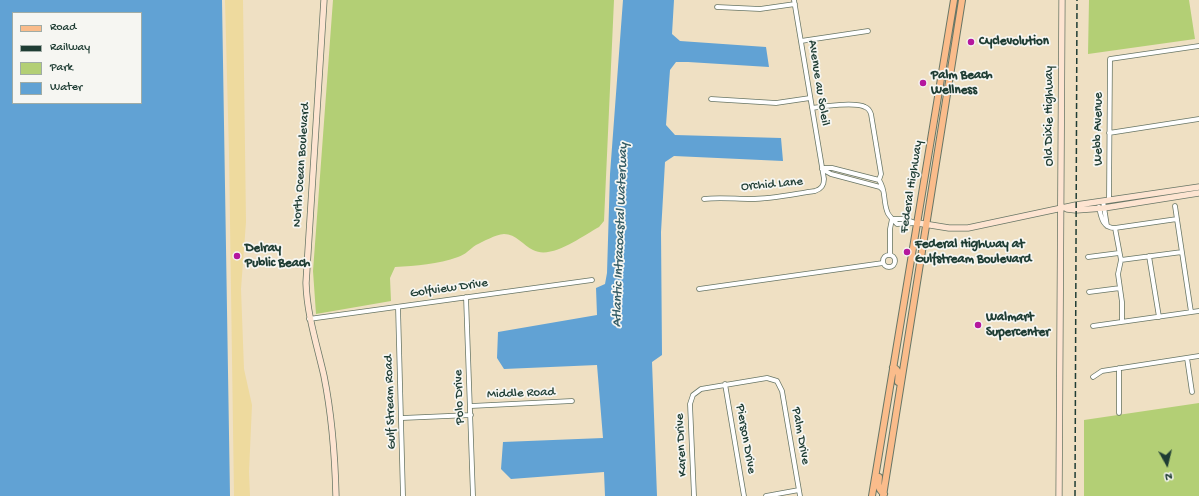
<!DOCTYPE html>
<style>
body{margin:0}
#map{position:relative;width:1199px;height:496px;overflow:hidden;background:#efe0c3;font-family:"Gochi Hand",sans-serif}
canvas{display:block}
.legend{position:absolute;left:12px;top:12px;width:130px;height:92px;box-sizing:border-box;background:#f6f6f2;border:1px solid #a0aca6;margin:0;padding:5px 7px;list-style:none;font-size:12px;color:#1f3d34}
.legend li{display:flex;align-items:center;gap:8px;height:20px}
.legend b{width:20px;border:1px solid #a0aca6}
.north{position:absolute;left:1147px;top:444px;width:40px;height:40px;-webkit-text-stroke:3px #f6f6f2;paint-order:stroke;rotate:172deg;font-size:11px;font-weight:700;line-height:16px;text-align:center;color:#1f3d34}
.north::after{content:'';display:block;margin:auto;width:14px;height:18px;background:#1f3d34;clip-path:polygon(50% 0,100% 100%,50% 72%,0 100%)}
</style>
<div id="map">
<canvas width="1199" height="496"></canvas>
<ul class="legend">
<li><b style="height:5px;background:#fabc8b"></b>Road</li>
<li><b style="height:5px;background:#1f3d34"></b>Railway</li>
<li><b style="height:11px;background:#b3cf75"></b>Park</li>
<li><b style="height:11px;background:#61a2d4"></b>Water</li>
</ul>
<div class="north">N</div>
</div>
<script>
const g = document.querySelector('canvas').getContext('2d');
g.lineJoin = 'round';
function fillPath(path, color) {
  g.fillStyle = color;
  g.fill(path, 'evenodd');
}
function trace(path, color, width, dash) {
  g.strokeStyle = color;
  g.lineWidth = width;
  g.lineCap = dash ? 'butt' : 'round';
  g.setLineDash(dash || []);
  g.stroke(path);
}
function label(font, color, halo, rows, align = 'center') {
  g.font = font + ' "Gochi Hand",sans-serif';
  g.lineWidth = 3.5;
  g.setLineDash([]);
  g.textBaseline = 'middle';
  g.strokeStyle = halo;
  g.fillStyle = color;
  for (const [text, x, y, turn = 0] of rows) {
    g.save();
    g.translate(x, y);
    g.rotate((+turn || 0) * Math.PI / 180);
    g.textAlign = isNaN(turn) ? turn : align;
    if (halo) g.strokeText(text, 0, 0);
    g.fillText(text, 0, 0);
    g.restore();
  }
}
fillPath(new Path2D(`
 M333,0H614L604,221L599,227C582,236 552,260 533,250C523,245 516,234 504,234C495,235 484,241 476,245C470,249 465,255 458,257C438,264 416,266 395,267L390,278L391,301L316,314L313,271Z
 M1089,0H1189L1195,39L1088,54Z
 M1199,403V496H1084V420Z`), '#b3cf75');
fillPath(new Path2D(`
 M225,0H243L246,222L241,289L244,369L252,405L249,472L250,496H234L229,153Z`), '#eeda9e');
fillPath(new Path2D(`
 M0,0H222L230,496H0ZM13,13H141V103H13Z
 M623,0H674L672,34L680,41L766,47L769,67L688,62H676L670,70L666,125L675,135L781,138L783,161L674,156L665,162L661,232L662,355L652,362L657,496H605L604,472L511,479L501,469L503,442L603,438L597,365L504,369L497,358L498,332L597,315L596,288L605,284L607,273L610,174Z`), '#61a2d4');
const street = new Path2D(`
 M717,7L760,9L795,4
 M801,41L868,31
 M711,99L776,103L810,98
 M812,108C823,106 856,102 865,107C868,108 870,111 871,114L881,174L879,180
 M1109,133L1199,119
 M822,168H832L879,180C886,190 883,200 887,211C888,216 894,220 897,224L918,223
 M822,169L831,174L880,187L883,190
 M704,199C719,197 735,199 751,199C772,199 794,194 815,191C821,189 824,186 824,179L794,0
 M1109,200L1110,59L1199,46
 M1103,201L1107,226
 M1175,206L1191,312
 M1099,207C1101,216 1102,228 1115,228L1121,260L1118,274L1122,302V322
 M892,219H905L913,222
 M1115,228L1177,219
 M883 261a6 6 0 1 1 12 0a6 6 0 1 1-12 0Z
 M890,255V229L892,219
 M1149,256L1159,317
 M1088,257L1119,253
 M1121,260L1182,252
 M699,289L883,263
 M1089,292L1120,288
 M466,297L473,496
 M398,307L403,496
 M309,319L592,280
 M1093,326L1199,311
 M1187,358L1192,392
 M1093,377L1102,371L1199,356
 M725,384L744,496
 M471,406L572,401
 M1119,413V368
 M402,418L471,415
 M694,496L690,404L693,395L701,389L767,378L777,381L782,391L800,496
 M766,496L799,490`);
const secondary = new Path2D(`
 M324,0L306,283C307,315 317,345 324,376C332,416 335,456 336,496
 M1067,209L1076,210L1104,208L1199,193
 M918,223L949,228H968L1076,205L1199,187
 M1059,496L1062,0`);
const primary = new Path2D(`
 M893,367C899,370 899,375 898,382
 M879,477C878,485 878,489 884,494
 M872,496L954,0
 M883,496L962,0`);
trace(street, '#687666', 5.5);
trace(secondary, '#687666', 7);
trace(primary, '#687666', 8);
trace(street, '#fff', 4);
trace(secondary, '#fde4d1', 5.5);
trace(primary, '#fabc8b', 6);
trace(new Path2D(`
 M1075,496L1077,0`), '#1f3d34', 1.5, [6, 3]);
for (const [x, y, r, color] of [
 [971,42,4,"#b5179e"],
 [923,83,4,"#b5179e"],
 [907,252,4,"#b5179e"],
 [237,256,4,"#b5179e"],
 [978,325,4,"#b5179e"]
]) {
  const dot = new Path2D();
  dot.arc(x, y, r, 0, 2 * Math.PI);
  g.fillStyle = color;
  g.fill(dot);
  trace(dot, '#f6f6f2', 1.5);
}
label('bold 13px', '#1f3d34', '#f6f6f2', [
 ["Cyclevolution",979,42],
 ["Palm Beach",931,76],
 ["Wellness",931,91],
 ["Federal Highway at",915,245],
 ["Gulfstream Boulevard",915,260],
 ["Delray",245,249],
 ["Public Beach",245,264],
 ["Walmart",986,318],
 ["Supercenter",986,333]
], 'left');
label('13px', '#1f3d34', '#f6f6f2', [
 ["Avenue au Soleil",818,83,81],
 ["Old Dixie Highway",1050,116,-90],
 ["Webb Avenue",1099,129,-90],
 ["North Ocean Boulevard",302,165,-86],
 ["Orchid Lane",772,185,-5],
 ["Federal Highway",912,187,-81],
 ["Golfview Drive",449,289,-8],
 ["Middle Road",521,394,-2],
 ["Polo Drive",460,397,-92],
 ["Gulf Stream Road",391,402,-92],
 ["Palm Drive",800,436,80],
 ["Pierson Drive",745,439,80],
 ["Karen Drive",682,445,-93]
]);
label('italic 14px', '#335b64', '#f6f6f2', [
 ["Atlantic Intracoastal Waterway",621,235,-88]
]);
</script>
